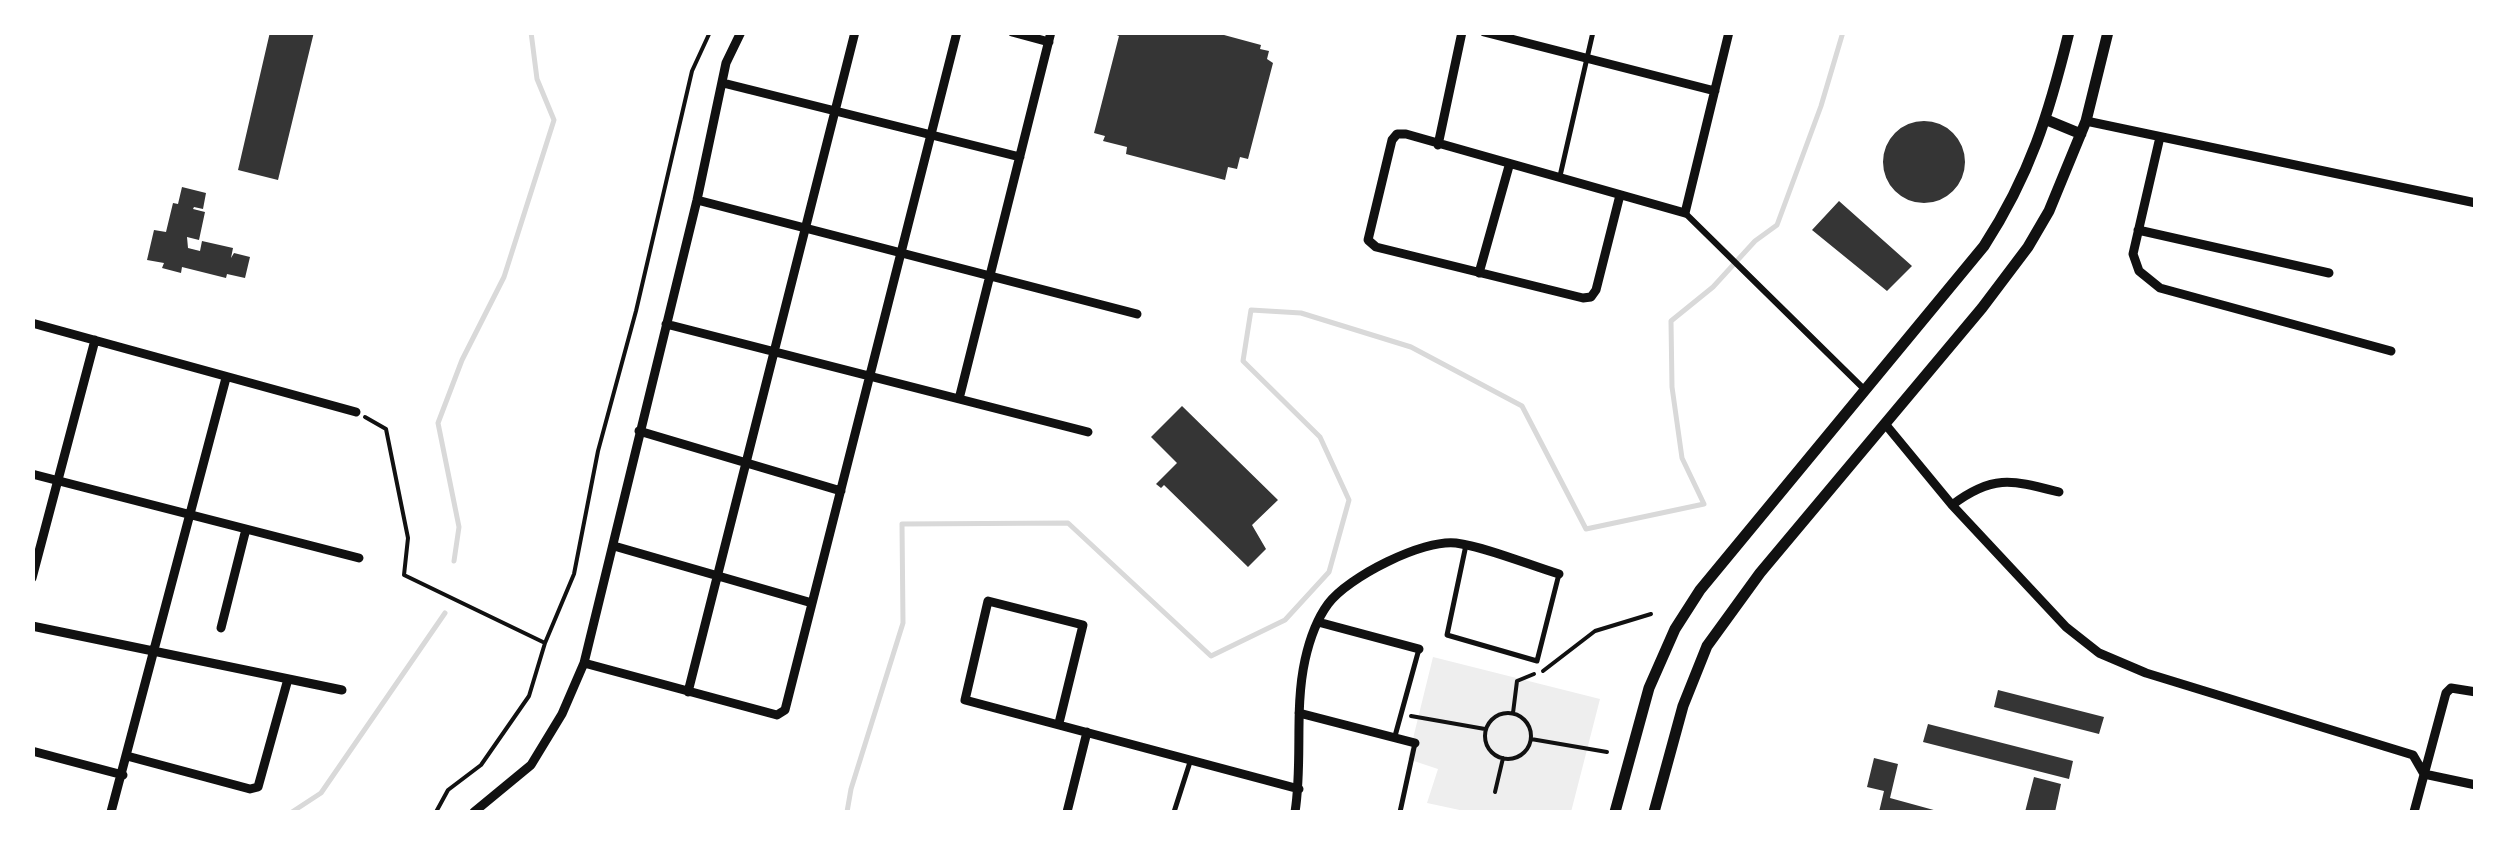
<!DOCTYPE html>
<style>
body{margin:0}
#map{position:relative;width:2508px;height:845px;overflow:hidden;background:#fff;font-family:"Source Sans 3",sans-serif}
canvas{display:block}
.frame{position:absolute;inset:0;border:35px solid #fff;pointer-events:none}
</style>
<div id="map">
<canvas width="2508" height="845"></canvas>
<div class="frame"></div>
</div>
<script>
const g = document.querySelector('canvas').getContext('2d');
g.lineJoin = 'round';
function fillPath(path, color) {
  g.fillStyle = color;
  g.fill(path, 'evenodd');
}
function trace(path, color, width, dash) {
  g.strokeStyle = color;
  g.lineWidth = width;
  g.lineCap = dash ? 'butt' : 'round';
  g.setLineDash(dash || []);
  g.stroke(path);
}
fillPath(new Path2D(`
 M1433,657L1600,699L1571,812H1469L1427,803L1438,769L1408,759Z`), '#eee');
trace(new Path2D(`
 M454,561L459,527L438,423L462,360L504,277L554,120L537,79L531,32
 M292,812L321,793L445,613
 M847,812L851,789L903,623L902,524L1068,523L1211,656L1285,620L1329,572L1349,500L1320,437L1243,361L1251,310L1301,313L1411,347L1522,406L1586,529L1704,504L1682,458L1672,387L1671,321L1713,287L1755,241L1777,225L1821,106L1843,32`), '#d9d9d9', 5);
fillPath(new Path2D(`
 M270,32H314L278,180L238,170Z
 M1110,32H1213L1261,45L1260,49L1269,51L1267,59L1273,63L1248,159L1240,157L1237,169L1228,167L1225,180L1126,154L1127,147L1103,141L1105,136L1094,133L1119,36Z
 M1883 162a41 41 0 1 1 82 0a41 41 0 1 1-82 0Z
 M182,187L206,193L203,209L194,207L193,209L205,212L199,240L187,237L188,248L200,251L202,241L233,248L231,258L234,253L250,257L245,278L227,274L226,278L182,267L181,273L162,268L164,263L147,260L154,230L166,232L173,203L178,204Z
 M1839,201L1912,266L1887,291L1812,230Z
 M1182,406L1278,500L1252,525L1266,549L1248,567L1164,485L1161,488L1156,484L1177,463L1151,437Z
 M1998,690L2104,717L2099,734L1994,707Z
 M1928,724L2073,761L2069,779L1923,742Z
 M1874,758L1898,764L1890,798L1941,812H1879L1884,791L1867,787Z
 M2034,777L2061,784L2055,812H2025Z`), '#353535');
trace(new Path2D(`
 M365,417L386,429L408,538L404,575L545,643L529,696L481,765L448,790L436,812
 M545,643L574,574L598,451L636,311L692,71L710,32
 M1543,671L1595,631L1651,614
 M1485 736a23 23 0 1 1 46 0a23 23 0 1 1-46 0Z
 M1513,713L1517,681L1534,674
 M1411,716L1485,729
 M1531,739L1607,752
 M1495,792L1503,758`), '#111', 4);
trace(new Path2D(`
 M1560,176L1593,32
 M1466,545L1447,635L1537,661L1559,574
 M1395,736L1419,649
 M1174,812L1190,762
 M1400,812L1415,743`), '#111', 5);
trace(new Path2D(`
 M1685,213L1866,391`), '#111', 6);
trace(new Path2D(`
 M1012,32L1049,42
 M1484,32L1715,91
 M723,83L1020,157
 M2086,121L2476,203
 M2160,137L2133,254L2139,271L2160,288L2391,351
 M1438,145L1462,32
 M1620,195L1596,290L1591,297L1583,298L1376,247L1368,240L1392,140L1397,134H1406L1685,213L1729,32
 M697,200L1137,314
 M2138,230L2329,273
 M1479,273L1509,166
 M32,323L356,412
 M666,324L1088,432
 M959,399L1051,32
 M1886,425L1952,505L2066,627L2099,653L2146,673L2413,755L2424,774L2476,785
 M639,431L841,491
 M32,474L359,558
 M1952,505C1993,474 2012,480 2059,492
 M614,546L812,603
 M32,578L95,340
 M1318,622L1419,649
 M32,626L342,690
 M221,628L246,529
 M584,663L777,715L785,710L957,32
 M688,692L855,32
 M1299,713L1415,743
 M1059,723L1083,625L988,601L965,700L1299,789
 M32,751L123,775
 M127,756L250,789L258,787L288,679
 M111,812L226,378
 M474,812L531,765L562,714L584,663L697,200L726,63L741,32
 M1067,812L1087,732
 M1295,812C1303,762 1294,710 1305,660C1309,642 1317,619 1328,604C1348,577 1423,539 1456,543C1486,547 1529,565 1559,574
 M2414,812L2446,693L2451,688L2476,692`), '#111', 9);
trace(new Path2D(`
 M2047,120L2081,134
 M1615,812L1649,688L1675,629L1700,590L1984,246C2030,175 2049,114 2069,32
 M1654,812L1683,706L1707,646L1760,573L1982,308L2028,247L2049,211L2086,121L2108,32`), '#111', 11);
</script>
